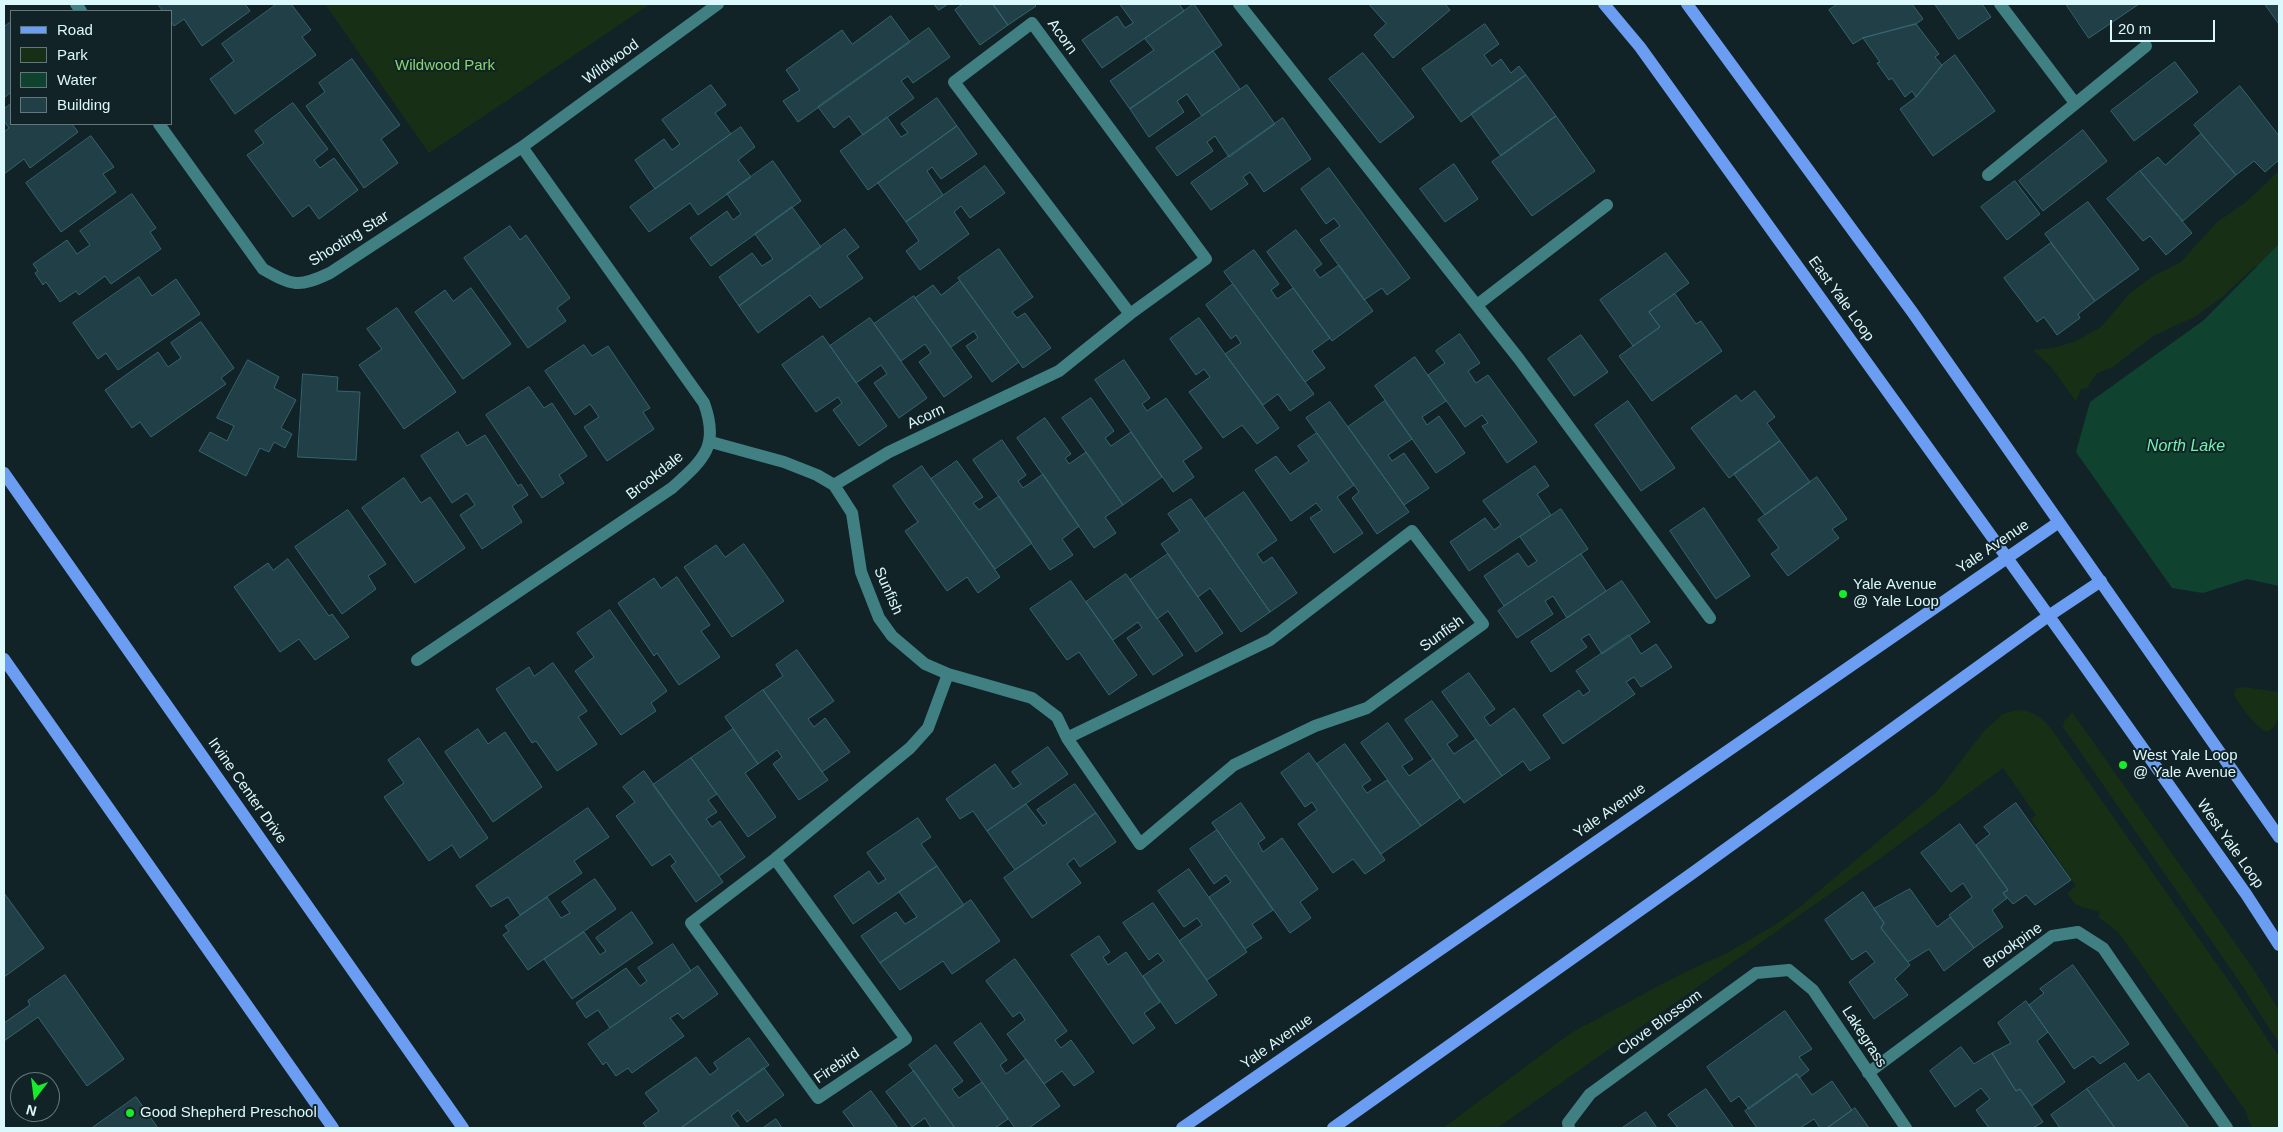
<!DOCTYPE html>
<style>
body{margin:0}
#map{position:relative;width:2283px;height:1132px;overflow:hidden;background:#122327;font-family:Helvetica,sans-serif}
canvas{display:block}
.frame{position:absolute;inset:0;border:5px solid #dbf8fc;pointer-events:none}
.legend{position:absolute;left:10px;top:10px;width:162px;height:115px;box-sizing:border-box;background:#122327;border:1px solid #62787c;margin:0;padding:6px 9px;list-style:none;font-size:15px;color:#dbf8fc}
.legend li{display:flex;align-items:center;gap:10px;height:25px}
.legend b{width:25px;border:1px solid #62787c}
.north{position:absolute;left:10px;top:1072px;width:50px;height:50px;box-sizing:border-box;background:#122327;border:1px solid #62787c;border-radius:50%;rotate:195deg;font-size:14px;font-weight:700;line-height:20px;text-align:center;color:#dbf8fc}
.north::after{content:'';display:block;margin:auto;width:18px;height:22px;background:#17ec2b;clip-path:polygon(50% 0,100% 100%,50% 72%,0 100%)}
.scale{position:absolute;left:2110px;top:20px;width:105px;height:22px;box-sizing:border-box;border:2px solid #dbf8fc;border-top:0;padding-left:6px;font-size:15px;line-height:18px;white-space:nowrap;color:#dbf8fc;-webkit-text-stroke:4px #122327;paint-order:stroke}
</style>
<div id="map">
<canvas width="2283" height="1132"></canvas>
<div class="frame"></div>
<ul class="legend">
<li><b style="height:6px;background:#6b9ef3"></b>Road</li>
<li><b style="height:14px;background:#173015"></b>Park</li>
<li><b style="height:14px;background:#0f4330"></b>Water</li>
<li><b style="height:14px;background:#203f46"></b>Building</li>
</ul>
<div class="north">N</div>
<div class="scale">20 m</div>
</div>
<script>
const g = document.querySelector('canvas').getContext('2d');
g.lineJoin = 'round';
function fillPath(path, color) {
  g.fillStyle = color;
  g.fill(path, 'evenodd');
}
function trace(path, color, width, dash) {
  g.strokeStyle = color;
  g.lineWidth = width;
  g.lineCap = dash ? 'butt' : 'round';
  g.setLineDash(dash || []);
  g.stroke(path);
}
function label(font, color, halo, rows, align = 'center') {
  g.font = font + ' Helvetica,sans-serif';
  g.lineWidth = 4;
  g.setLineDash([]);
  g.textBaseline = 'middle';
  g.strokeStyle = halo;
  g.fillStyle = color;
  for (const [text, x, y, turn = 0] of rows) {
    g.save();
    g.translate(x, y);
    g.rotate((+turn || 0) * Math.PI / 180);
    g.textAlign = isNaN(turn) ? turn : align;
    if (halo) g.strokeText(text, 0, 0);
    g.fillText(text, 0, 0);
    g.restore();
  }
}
fillPath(new Path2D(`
 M325,4H650L429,153Z
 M2279,171V256L2254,267L2222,297L2196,316L2153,336L2113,367L2096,374L2087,388L2081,389L2076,401L2051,367L2033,350L2054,348L2076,341L2101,327L2130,293L2153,276L2181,262L2216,223L2246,202Z
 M2243,687L2279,692C2279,706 2282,725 2267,732C2254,725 2242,708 2234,695L2236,689Z
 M2016,710C2033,711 2041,716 2052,730L2235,990L2279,1057V1128H2252L2245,1110L2118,932L2098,917L2100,912L2076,905L2067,893L2076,886L2031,819L2036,815L2003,768L1875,862L1497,1128H1443L1571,1033L1681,974L1727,953L1775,925L1801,906L1937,792L1984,731L2003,714Z
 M2072,712L2252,967L2279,1010V1043L2237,978L2063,727L2064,722Z`), '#173015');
fillPath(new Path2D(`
 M2279,244V586L2247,579L2203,593L2172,588L2076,452L2090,402L2204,320Z`), '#0f4330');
const building = new Path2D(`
 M158,4H245L250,11L202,46L184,19L174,26L171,22V11H163Z
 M277,4H291L311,30L302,37L316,55L235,114L210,79L234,61L222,44Z
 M934,4H948L939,10Z
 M963,4H993L1008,25L980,45L955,10Z
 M993,4H1034L1036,6L1008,25Z
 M1120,4H1179L1184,11L1102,68L1082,40L1117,16L1125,28L1133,23Z
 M1194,4L1222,45L1130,109L1110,81L1154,50L1145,39Z
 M1369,4H1445L1450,10L1393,58L1374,35L1386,24Z
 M1838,4H1912L1923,19L1916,24L1863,38L1853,44L1829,10Z
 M1935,4H1982L1991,17L1959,39Z
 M2066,4H2139L2089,38Z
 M2265,4H2279V24Z
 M891,16L910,42L798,122L783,101L800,90L786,70L842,30L852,44Z
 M11,22V92L4,98V27Z
 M1485,24L1499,44L1484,55L1492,66L1501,59L1511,73L1519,66L1526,75L1461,122L1422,69Z
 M1916,24L1939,54L1935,57L1942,65L1916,97L1912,91L1905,97L1892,78L1889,80L1877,63L1880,62L1863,38Z
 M929,28L950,57L913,83L908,76L901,81L914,98L863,135L849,116L834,128L818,107Z
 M1213,51L1240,89L1202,116L1187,94L1177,101L1184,112L1149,137L1130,109Z
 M1363,53L1414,117L1380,143L1329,79Z
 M1955,55L1995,111L1933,156L1900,109L1916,97L1942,65Z
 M352,59L400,125L381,139L398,163L364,188L306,106L325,92L319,83Z
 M2175,62L2198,92L2134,141L2111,111Z
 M1526,75L1556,116L1501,156L1471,114Z
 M711,85L726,105L715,113L731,134L655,189L635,160L664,139L672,150L680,144L662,120Z
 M1247,85L1275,124L1229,157L1215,136L1207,142L1213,151L1177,176L1156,148Z
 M2240,86L2279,136V160L2265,172L2254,161L2236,175L2194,125Z
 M937,98L957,126L868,190L840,151L887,117L901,137L908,133L901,124Z
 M293,103L328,149L314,160L320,168L334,158L358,190L319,219L309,205L293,217L247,155L264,143L255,131Z
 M11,104V124H72L78,132L30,168L24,159L4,174V132L9,128L4,121V109Z
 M1556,116L1595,171L1532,216L1492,162Z
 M1283,118L1311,159L1264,192L1250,172L1243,177L1248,184L1211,210L1191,183Z
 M957,126L977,154L941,179L932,167L927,171L943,195L906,222L878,183Z
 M741,127L755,147L738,160L751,177L698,215L690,203L649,232L630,207Z
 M2083,130L2107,161L2043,211L2019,181Z
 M2201,134L2236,175L2183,221L2140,171L2158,157L2165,165Z
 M91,136L114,167L103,174L116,192L61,232L26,183Z
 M773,161L801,201L711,266L690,238L727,211L733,220L741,214L727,194Z
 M1454,164L1478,199L1445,222L1420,189Z
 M985,166L1005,193L970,218L961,206L954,212L969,234L920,270L906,251L919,241L906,222Z
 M1329,168L1410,278L1387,295L1382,288L1364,300L1320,240L1340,226L1334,218L1326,224L1301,189Z
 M2140,171L2192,233L2166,255L2150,236L2143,241L2107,199Z
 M2015,181L2040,214L2007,240L1981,207Z
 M132,194L156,228L150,232L161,249L111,284L105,276L79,295L76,291L60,302L46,282L43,285L35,273L38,271L33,264L67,240L77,254L90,245L80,231Z
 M2088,202L2139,269L2095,301L2045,234Z
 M792,207L821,247L739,306L719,277L752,253L762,266L773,259L755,234Z
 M510,226L520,240L526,235L570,298L557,308L566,321L528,348L464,258Z
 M845,229L859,247L847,256L863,278L820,308L810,295L758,333L739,306Z
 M1296,230L1322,264L1314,270L1320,278L1339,265L1373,311L1332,341L1267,252Z
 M2051,243L2095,301L2078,314L2080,318L2057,335L2044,317L2037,322L2004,278Z
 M999,249L1033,297L1012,312L1017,318L1025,313L1051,348L1023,368L958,278Z
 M1254,250L1279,284L1271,290L1277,299L1293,288L1330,338L1312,351L1325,368L1305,382L1224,272Z
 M1666,253L1689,283L1649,312L1660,327L1633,346L1600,300Z
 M139,277L152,296L176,279L200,314L118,370L106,353L98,359L73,323Z
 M960,281L1019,362L992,382L966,346L978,338L974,331L951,347L915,298L933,285L941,295Z
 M1233,284L1314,394L1290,411L1278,394L1263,405L1225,354L1241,343L1236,335L1231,339L1206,305Z
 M471,288L511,344L463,379L415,312L445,290L453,301Z
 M1675,294L1696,324L1701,321L1722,351L1652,401L1619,356L1660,327L1649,312Z
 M914,296L972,377L944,397L919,362L931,353L925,344L901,361L874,324Z
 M397,308L456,392L404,429L359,365L382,349L367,329Z
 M870,318L927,398L899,418L874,383L887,374L881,365L856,383L830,346Z
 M1199,318L1279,428L1257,444L1242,425L1223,438L1189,392L1210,377L1204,369L1196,375L1170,339Z
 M201,322L234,368L221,378L226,384L151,437L140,422L132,428L105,390L158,352L168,367L181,358L171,343Z
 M1460,334L1480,363L1468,371L1476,383L1488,375L1537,442L1507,463L1482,426L1488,423L1482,415L1465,427L1428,375L1445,363L1436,351Z
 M1581,335L1608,372L1574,396L1548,359Z
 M823,336L887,426L859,446L833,410L842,403L838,397L816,412L782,365Z
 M584,345L592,356L608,346L650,408L643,412L654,429L607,461L584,427L599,417L590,404L575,415L545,371Z
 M1415,357L1446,401L1422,417L1427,425L1439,416L1465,453L1436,473L1375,386Z
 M248,360L279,377L274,388L296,400L281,428L292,434L285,448L274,442L269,452L260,448L246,476L199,451L210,432L227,441L234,426L217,418Z
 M1124,360L1150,398L1142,404L1147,411L1166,398L1202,448L1183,461L1194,477L1173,492L1095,380Z
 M303,374L338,377L337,391L360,392L356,460L298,457Z
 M529,387L544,408L552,403L587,456L559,475L564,483L542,498L486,415Z
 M1755,391L1775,417L1767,423L1780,441L1729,478L1691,428L1736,395L1741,401Z
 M1091,398L1114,431L1105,438L1111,446L1131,432L1162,477L1123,505L1062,418Z
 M1385,401L1412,439L1388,455L1392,461L1404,453L1429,488L1404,505L1348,427Z
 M1628,401L1675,468L1641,491L1595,425Z
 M1330,402L1409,512L1377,534L1352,498L1359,492L1306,418Z
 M1045,418L1071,454L1065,458L1069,464L1086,452L1123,505L1105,517L1116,533L1094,548L1017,438Z
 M458,432L467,446L485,435L518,486L521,484L528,495L512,506L522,522L482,549L460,515L475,505L467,493L452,503L421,456Z
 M1317,433L1354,485L1337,497L1363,533L1334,553L1310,518L1322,510L1316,503L1291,521L1255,470L1276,456L1290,474L1309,461L1298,446Z
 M1002,440L1026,475L1018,481L1023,488L1043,474L1079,526L1062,539L1073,555L1050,570L973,460Z
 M1780,441L1810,482L1765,515L1734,474Z
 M957,461L983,497L973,503L979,510L999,496L1032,543L995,569L931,479Z
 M922,466L1000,577L978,593L967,577L947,591L905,531L918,522L893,486Z
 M1535,466L1549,486L1537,494L1551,515L1469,571L1450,542L1485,518L1494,530L1501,525L1483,501Z
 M1817,477L1847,519L1832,529L1839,538L1788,576L1771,554L1779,548L1758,520Z
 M404,478L421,503L430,497L465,548L415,583L362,508Z
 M1244,492L1277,540L1257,554L1263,563L1272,557L1297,593L1270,612L1205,519Z
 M1191,499L1270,612L1241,632L1210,588L1198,597L1161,544L1180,531L1168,514Z
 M1704,508L1750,576L1716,599L1670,531Z
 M1561,509L1588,549L1504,606L1484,576L1518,553L1528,567L1537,561L1520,537Z
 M348,510L386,564L368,576L376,589L342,614L295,547Z
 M744,544L784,601L732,637L684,567L716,545L725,557Z
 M1168,554L1223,633L1196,652L1168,611L1157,619L1130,580Z
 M1581,554L1606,591L1567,618L1553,596L1545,601L1553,614L1517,638L1498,611Z
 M288,559L329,616L332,614L349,637L315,660L299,639L280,652L234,587L268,563L273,570Z
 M1126,574L1183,655L1153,675L1127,638L1142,628L1138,622L1113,640L1086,602Z
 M677,577L710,625L701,631L720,657L679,685L657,653L654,656L618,603L654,578L661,588Z
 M1071,581L1137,675L1109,695L1079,652L1067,660L1030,609Z
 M1622,581L1650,622L1602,654L1589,634L1581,639L1587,647L1551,672L1531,642Z
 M610,610L667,691L651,703L656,711L621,735L575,671L594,657L577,633Z
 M1629,635L1641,654L1656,644L1672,667L1641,687L1634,677L1626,682L1635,694L1563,744L1543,715L1579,690L1583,696L1590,691L1576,671Z
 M797,650L834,701L808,719L814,727L825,718L850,752L822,772L763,690L783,676L776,665Z
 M553,663L587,711L578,717L597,744L557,771L536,741L532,743L496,689L529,667L534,676Z
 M1469,673L1495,709L1484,717L1490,726L1514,708L1550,758L1530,771L1523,761L1502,776L1442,692Z
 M763,690L828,780L799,800L773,764L782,757L777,750L758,764L725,717Z
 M1432,701L1458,736L1447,744L1454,754L1476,739L1502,776L1464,803L1405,720Z
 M1388,723L1413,759L1402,766L1409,776L1433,759L1460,798L1421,826L1361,743Z
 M478,729L488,744L505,732L542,787L493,822L445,752Z
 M733,729L758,764L745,773L776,817L748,837L691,758Z
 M419,738L488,838L460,858L452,845L429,861L384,797L404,783L388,760Z
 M1345,744L1371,780L1362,786L1367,793L1387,780L1421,826L1381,854L1317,764Z
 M1048,747L1068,774L987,831L973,811L960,819L946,799L995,764L1013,789L1021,784L1012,772Z
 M1309,753L1385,860L1365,874L1353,859L1333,873L1298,824L1317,810L1312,802L1305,807L1281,773Z
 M691,758L717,794L708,800L717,812L706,819L712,827L720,821L745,857L719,876L653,785Z
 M644,771L723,882L696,902L671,866L676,862L670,854L652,866L616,816L635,802L623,787Z
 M1075,784L1096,813L1015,870L987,831L1026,804L1043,826L1047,823L1037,810Z
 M1241,803L1265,838L1258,843L1263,852L1282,838L1318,889L1300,902L1311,918L1290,933L1212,823Z
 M2016,803L2071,880L2035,905L2026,895L2013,904L2003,893L2008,890L1976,845L1990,834L1984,827Z
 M588,808L609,837L574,861L582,873L520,915L508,897L491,907L476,886Z
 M1096,813L1116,842L1080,867L1074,858L1067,864L1081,883L1032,918L1004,878Z
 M918,818L931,837L921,844L937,866L853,924L834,896L869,871L878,884L886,879L867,853Z
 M1960,824L2008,890L2003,893L2007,898L1992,910L2003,927L1974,948L1949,915L1972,897L1963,883L1951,892L1921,853Z
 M1217,830L1273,910L1252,924L1262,938L1245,949L1209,897L1231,882L1226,875L1214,884L1190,849Z
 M937,866L964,905L880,963L861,936L896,912L905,924L917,917L899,892Z
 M1189,869L1247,952L1207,980L1179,941L1202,925L1197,918L1184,927L1158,891Z
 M595,879L616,909L528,970L503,935L509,931L505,926L547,897L561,918L570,913L562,902Z
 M1910,889L1937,927L1950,917L1974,948L1944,971L1929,949L1908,962L1881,928L1884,923L1874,909Z
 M1863,892L1884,923L1881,928L1910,965L1895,979L1908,995L1874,1019L1849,982L1875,962L1866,951L1852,960L1825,920Z
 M4,893L44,948L4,977Z
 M971,900L1000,941L952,974L943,961L900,990L880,963Z
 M1153,903L1217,995L1176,1024L1143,976L1164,961L1158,953L1149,960L1123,923Z
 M632,912L653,943L572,999L544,959L584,932L600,955L606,951L596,938Z
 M1099,936L1110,952L1103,957L1108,965L1126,952L1160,1002L1144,1013L1155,1028L1133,1044L1071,955Z
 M673,944L691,971L610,1028L598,1010L586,1018L576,1003L626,968L640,986L647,981L638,968Z
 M1015,959L1067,1031L1055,1040L1061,1048L1071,1040L1094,1072L1074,1086L1062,1071L1044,1084L1007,1034L1025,1020L1020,1012L1013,1017L986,981Z
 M2073,965L2129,1044L2100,1064L2093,1056L2074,1069L2029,1005L2044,993L2040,989Z
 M698,966L718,994L683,1019L678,1013L670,1018L684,1036L632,1073L628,1068L616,1076L606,1062L603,1065L588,1044Z
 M65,975L124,1059L87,1086L38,1017L4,1041V1023L30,1005L28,1001Z
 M2026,1001L2048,1032L2037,1041L2065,1082L2032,1106L2020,1089L2016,1091L1992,1053L2011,1043L1998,1023Z
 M1785,1011L1812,1049L1799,1057L1809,1070L1799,1078L1797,1074L1749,1109L1739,1096L1731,1102L1707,1067Z
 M981,1023L1007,1060L1000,1065L1006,1074L1026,1059L1060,1106L1029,1128H1015L954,1043Z
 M749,1038L769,1065L681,1128H647L643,1123L659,1111L645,1093L696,1057L710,1075L718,1069L714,1063Z
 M936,1045L963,1081L952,1089L959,1098L982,1082L1008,1119L995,1128H955L909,1065Z
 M1961,1047L1974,1064L1992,1053L2016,1091L2020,1089L2043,1122L2033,1128H1989L1976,1110L1990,1099L1981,1088L1955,1107L1930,1071Z
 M2125,1063L2138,1081L2149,1073L2189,1128H2115L2087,1089Z
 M764,1068L784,1095L747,1122L738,1110L731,1116L740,1128H681Z
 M914,1071L955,1128H931L925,1118L912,1127L886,1092Z
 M1797,1074L1812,1095L1832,1081L1852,1110L1827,1128H1820L1814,1119L1800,1128H1757L1745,1111Z
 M1706,1089L1734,1128H1678L1668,1115Z
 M2087,1089L2115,1128H2060L2051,1115Z
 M871,1091L898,1128H855L843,1112Z
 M136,1097L158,1128H92Z
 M1855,1108L1869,1128H1827L1852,1110Z
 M1646,1112L1657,1128H1622Z
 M776,1119L782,1128H763Z`);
fillPath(building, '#203f46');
trace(building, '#346570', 1);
trace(new Path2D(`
 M76,4L81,11
 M1239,4L1519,359L1710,618
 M2000,4L2075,103
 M159,124L263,269C293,286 298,288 330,273L522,147L718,4
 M1988,175L2146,46
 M1477,305L1607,205
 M711,442L784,462L817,475L834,485L852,513L861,572L879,618L892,636L925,664L948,674L1032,698L1057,717L1067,738L1140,844L1234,765L1315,726L1367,708L1483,624L1412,531L1270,640L1067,738
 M834,485L889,452L1059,371L1130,314L1206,259L1032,23L954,82L1130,314
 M417,660L672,488C703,460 720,447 704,403L522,147
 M775,859L906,1039L818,1098L691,923L775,859L910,748L928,728L948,674
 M1868,1073L2052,936L2078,932L2103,948L2227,1128
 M1569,1128L1568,1123L1590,1094L1756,973L1789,970L1813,990L1906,1128`), '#418082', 12);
trace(new Path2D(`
 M1604,4L1640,47L2079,658L2246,894L2279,945
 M1687,4L1913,313L2279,837
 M4,473L463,1128
 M4,659L333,1128
 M1182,1128L2059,522
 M1333,1128L1694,872L2047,617L2101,581`), '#6b9ef3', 12);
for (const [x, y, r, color] of [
 [1843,594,5,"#17ec2b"],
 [2123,765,5,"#17ec2b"],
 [130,1113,5,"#17ec2b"]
]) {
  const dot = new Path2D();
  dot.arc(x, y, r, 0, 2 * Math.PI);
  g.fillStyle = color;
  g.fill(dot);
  trace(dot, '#122327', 2);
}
label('15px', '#dbf8fc', '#122327', [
 ["Acorn",1062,37,54],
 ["Wildwood",611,62,-36],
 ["Shooting Star",349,239,-32],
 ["East Yale Loop",1841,299,54],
 ["Acorn",926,417,-25],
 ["Brookdale",655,476,-38],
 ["Yale Avenue",1993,547,-34],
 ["Sunfish",888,591,66],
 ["Sunfish",1442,634,-36],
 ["Irvine Center Drive",247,791,55],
 ["Yale Avenue",1610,811,-35],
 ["West Yale Loop",2230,844,55],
 ["Brookpine",2013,946,-35],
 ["Clove Blossom",1660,1023,-36],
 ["Lakegrass",1864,1037,57],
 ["Yale Avenue",1277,1042,-35],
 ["Firebird",837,1066,-34]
]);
label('15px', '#87d76c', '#122327', [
 ["Wildwood Park",445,66]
]);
label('15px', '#dbf8fc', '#122327', [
 ["Yale Avenue",1853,585],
 ["@ Yale Loop",1853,602],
 ["West Yale Loop",2133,756],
 ["@ Yale Avenue",2133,773],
 ["Good Shepherd Preschool",140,1113]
], 'left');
label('italic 16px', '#72f3ad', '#122327', [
 ["North Lake",2186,447]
]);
</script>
